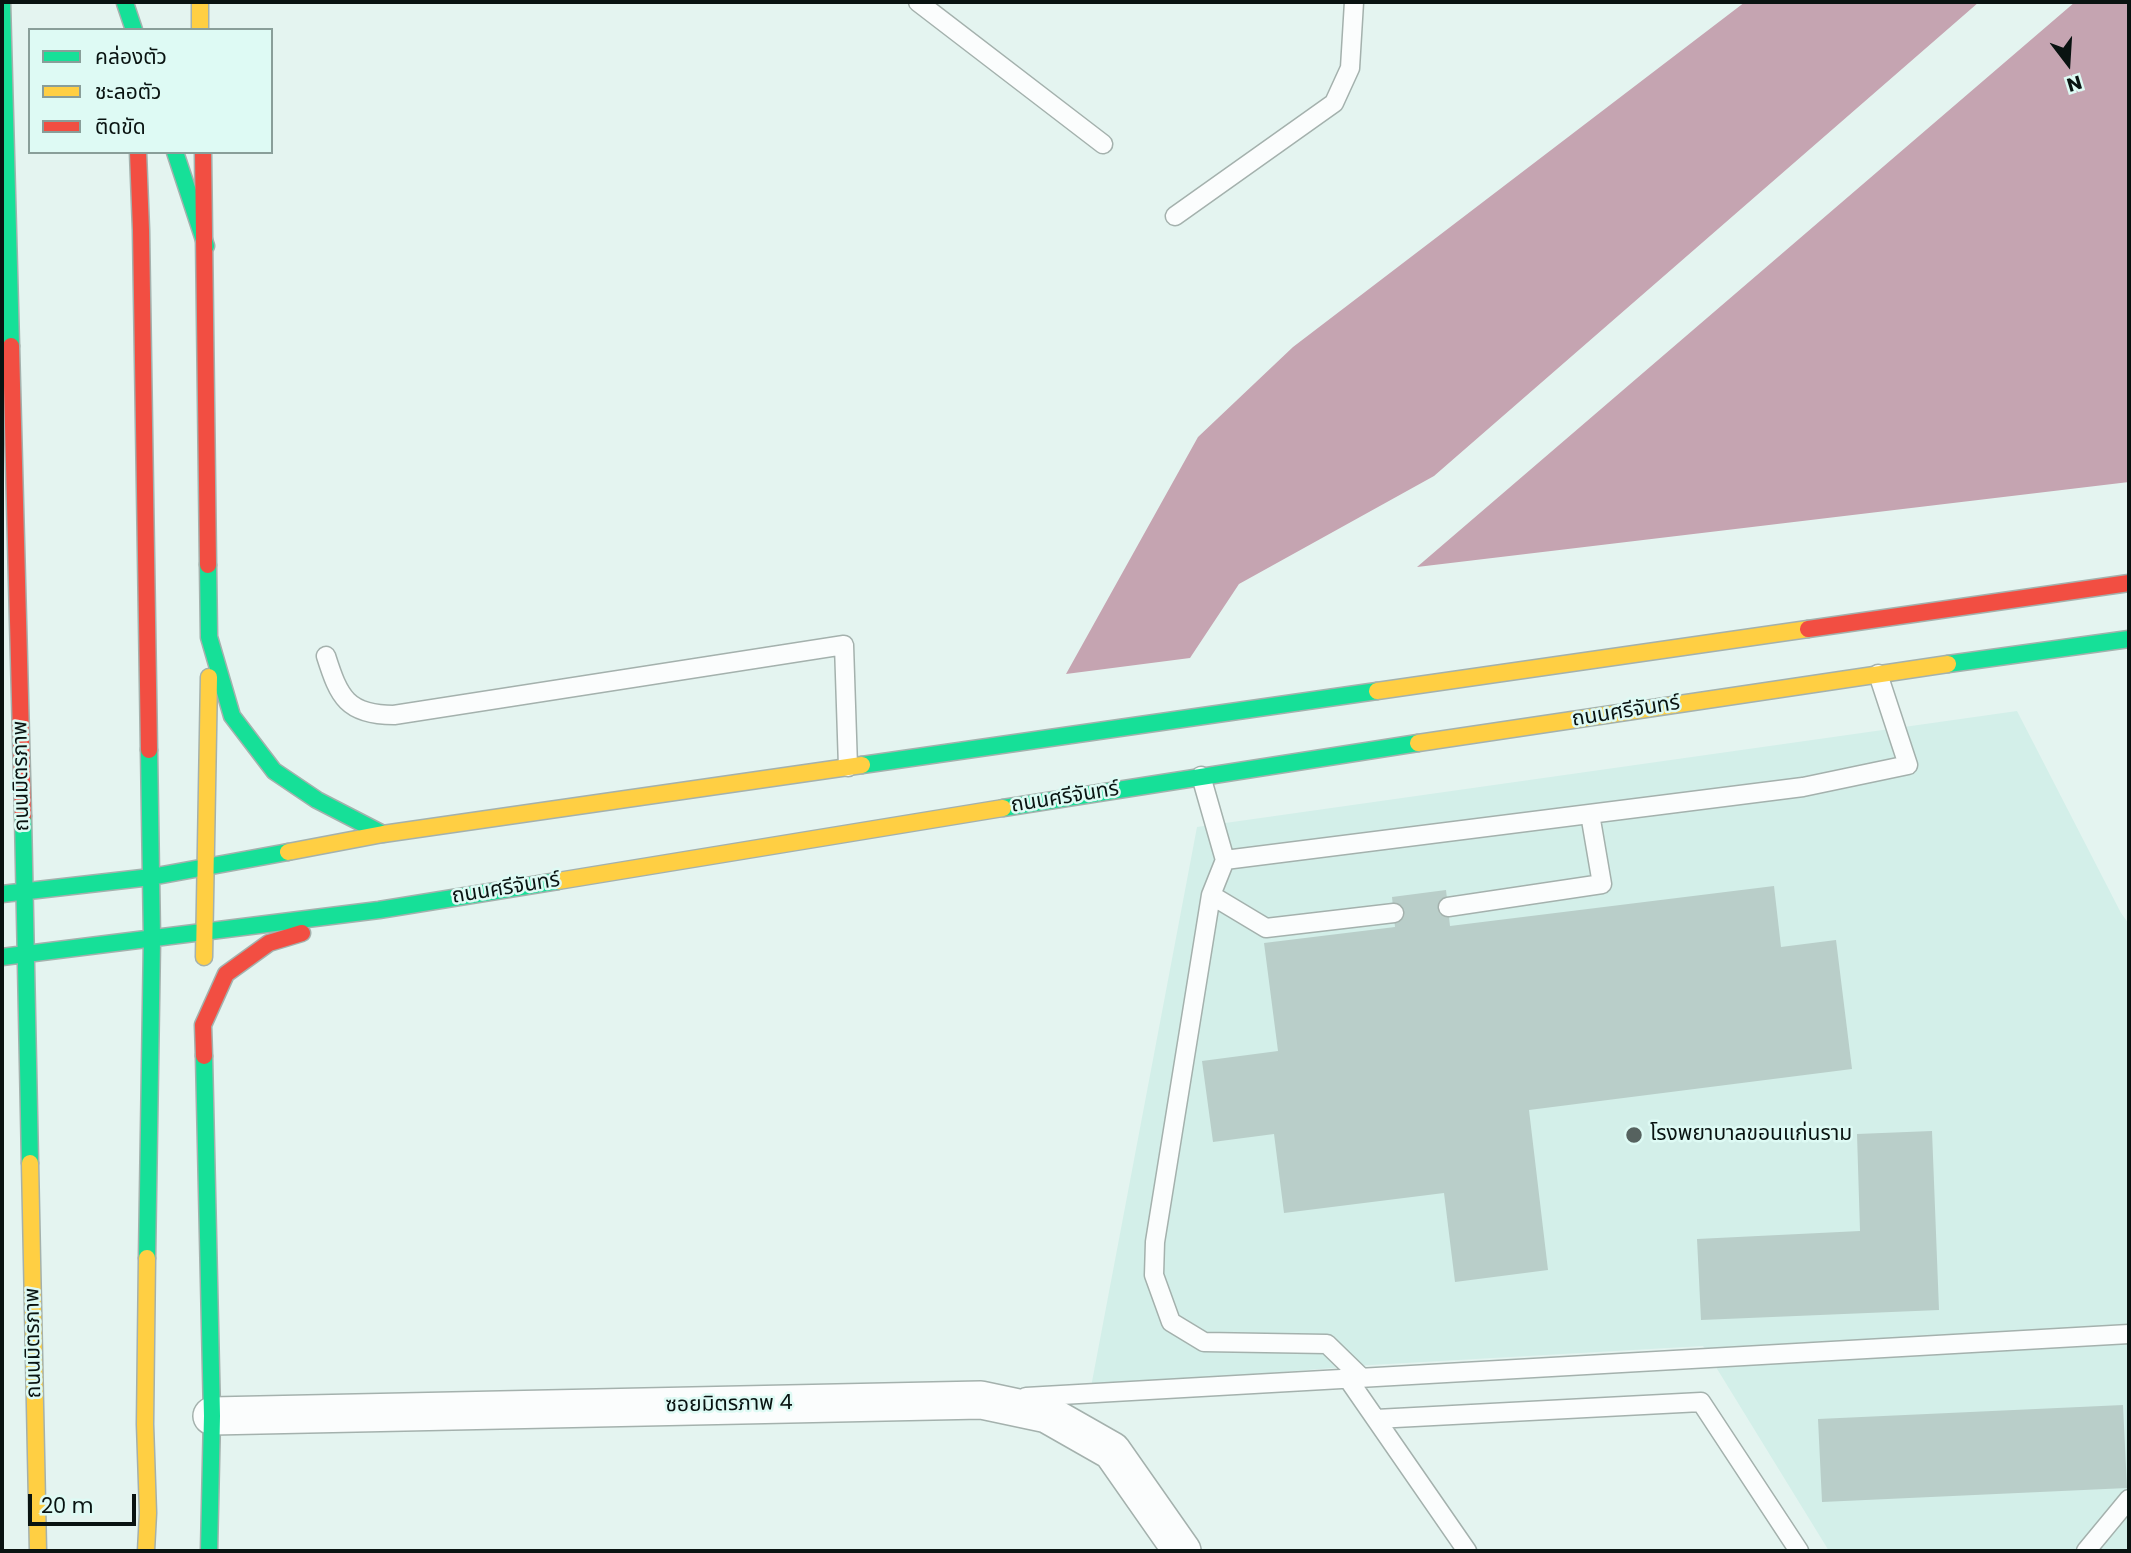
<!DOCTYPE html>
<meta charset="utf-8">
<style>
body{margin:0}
#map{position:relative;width:2131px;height:1553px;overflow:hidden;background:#e4f4f0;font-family:Poppins,"Noto Sans Thai",sans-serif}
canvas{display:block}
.frame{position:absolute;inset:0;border:4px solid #091311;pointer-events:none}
.legend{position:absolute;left:28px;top:28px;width:245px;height:126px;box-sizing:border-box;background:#defaf4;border:2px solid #899e99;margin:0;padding:9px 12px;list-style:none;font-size:21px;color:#091311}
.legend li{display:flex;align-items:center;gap:14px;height:35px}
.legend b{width:35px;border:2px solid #899e99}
.north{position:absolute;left:2033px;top:28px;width:70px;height:70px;-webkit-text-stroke:5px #defaf4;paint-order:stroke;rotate:163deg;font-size:19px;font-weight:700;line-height:28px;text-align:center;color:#091311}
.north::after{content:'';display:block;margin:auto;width:24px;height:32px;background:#091311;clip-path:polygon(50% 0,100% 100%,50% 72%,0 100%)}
.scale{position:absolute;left:28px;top:1494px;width:108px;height:32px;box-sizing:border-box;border:4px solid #091311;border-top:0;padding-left:9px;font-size:21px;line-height:24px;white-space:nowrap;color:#091311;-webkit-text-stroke:5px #defaf4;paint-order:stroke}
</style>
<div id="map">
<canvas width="2131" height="1553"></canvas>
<div class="frame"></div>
<ul class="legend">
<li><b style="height:9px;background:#16e098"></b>คล่องตัว</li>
<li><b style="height:9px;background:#ffcf43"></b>ชะลอตัว</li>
<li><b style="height:9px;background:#f24e42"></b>ติดขัด</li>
</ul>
<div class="north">N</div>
<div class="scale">20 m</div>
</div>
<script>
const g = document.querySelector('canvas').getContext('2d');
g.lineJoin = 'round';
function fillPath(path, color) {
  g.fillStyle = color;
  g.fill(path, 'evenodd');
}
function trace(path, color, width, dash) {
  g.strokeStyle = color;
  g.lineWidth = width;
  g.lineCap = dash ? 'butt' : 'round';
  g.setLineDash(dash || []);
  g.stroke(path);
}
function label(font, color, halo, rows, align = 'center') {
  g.font = font + ' Poppins,"Noto Sans Thai",sans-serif';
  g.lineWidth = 5;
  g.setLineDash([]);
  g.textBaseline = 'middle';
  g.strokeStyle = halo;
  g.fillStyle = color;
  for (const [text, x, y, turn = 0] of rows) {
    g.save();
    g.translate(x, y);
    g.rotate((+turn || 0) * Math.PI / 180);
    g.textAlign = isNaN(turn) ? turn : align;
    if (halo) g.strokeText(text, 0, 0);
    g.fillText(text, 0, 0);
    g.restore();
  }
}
fillPath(new Path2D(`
 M2017,711L2121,913L2129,924V1551H1829L1703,1346L1371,1365L1091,1387L1197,827Z`), '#d3efe9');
fillPath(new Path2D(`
 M1745,2H1979L1434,476L1239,584L1190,658L1066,674L1198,437L1293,347Z
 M2075,2H2129V482L1417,567Z`), '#c5a4b1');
fillPath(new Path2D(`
 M1774,886L1781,947L1836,940L1852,1069L1529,1110L1548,1270L1455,1282L1444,1193L1284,1213L1274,1134L1213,1142L1202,1061L1278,1051L1264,943L1395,927L1392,897L1446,890L1450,926Z
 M1932,1131L1939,1310L1701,1320L1697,1239L1860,1231L1857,1134Z
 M2123,1405L2127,1488L1822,1502L1818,1419Z`), '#b9cec9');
const lane = new Path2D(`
 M918,2L1103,144
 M1175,216L1334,103L1350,68L1354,2
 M326,656C339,697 347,715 394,715L844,645L848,767
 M1201,776L1225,860L1803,787L1908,765L1878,674
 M1225,860L1211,895L1155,1242L1154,1275L1171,1322L1204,1342L1327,1344L1362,1378
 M1211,895L1266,928L1394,913
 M1448,907L1602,884L1590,814
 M1348,1379L1467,1551
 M1026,1397L2129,1334
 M1376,1419L1701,1402L1799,1551
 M2086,1551L2129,1499`);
const street = new Path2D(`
 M212,1416L981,1400L1047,1414L1112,1451L1182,1551`);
const fast = new Path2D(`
 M2,2L11,346
 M125,3L134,30
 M175,152L206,246
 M208,565L209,637L232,716L274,771L317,800L383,834
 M1948,664L2129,639
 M862,765L1377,691
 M1003,808L1418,743
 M23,816L30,1163
 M2,894L151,877L288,852
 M2,957L379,910L558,881
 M204,1056L212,1416L209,1551
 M147,1258L152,939L149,750`);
const slow = new Path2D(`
 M200,2V30
 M1377,691L1808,629
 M1418,743L1948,664
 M288,852L383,834L862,765
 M558,881L1003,808
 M204,957L209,677
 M30,1163L38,1551
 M146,1551L148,1513L145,1424L147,1258`);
const jam = new Path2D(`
 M138,152L141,230L149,750
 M203,152L208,565
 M11,346L23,816
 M1808,629L2129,583
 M204,1056L203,1025L226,974L269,943L302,933`);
trace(lane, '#a4b1ad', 21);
trace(street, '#a4b1ad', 40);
trace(fast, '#a4b1ad', 19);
trace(slow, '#a4b1ad', 19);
trace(jam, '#a4b1ad', 19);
trace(lane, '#fbfdfd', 18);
trace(street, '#fbfdfd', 37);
trace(fast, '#16e098', 16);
trace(slow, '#ffcf43', 16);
trace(jam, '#f24e42', 16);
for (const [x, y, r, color] of [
 [1634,1135,9,"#56625f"]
]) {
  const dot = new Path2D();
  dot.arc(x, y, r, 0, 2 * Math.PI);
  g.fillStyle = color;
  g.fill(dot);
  trace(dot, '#defaf4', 2.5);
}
label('21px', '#091311', '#defaf4', [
 ["ถนนศรีจันทร์",1626,712,-9],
 ["ถนนมิตรภาพ",22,776,-91],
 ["ถนนศรีจันทร์",1065,798,-9],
 ["ถนนศรีจันทร์",506,889,-9],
 ["ถนนมิตรภาพ",34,1343,-91],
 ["ซอยมิตรภาพ 4",729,1405,-1]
]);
label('21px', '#091311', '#defaf4', [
 ["โรงพยาบาลขอนแก่นราม",1650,1135]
], 'left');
</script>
